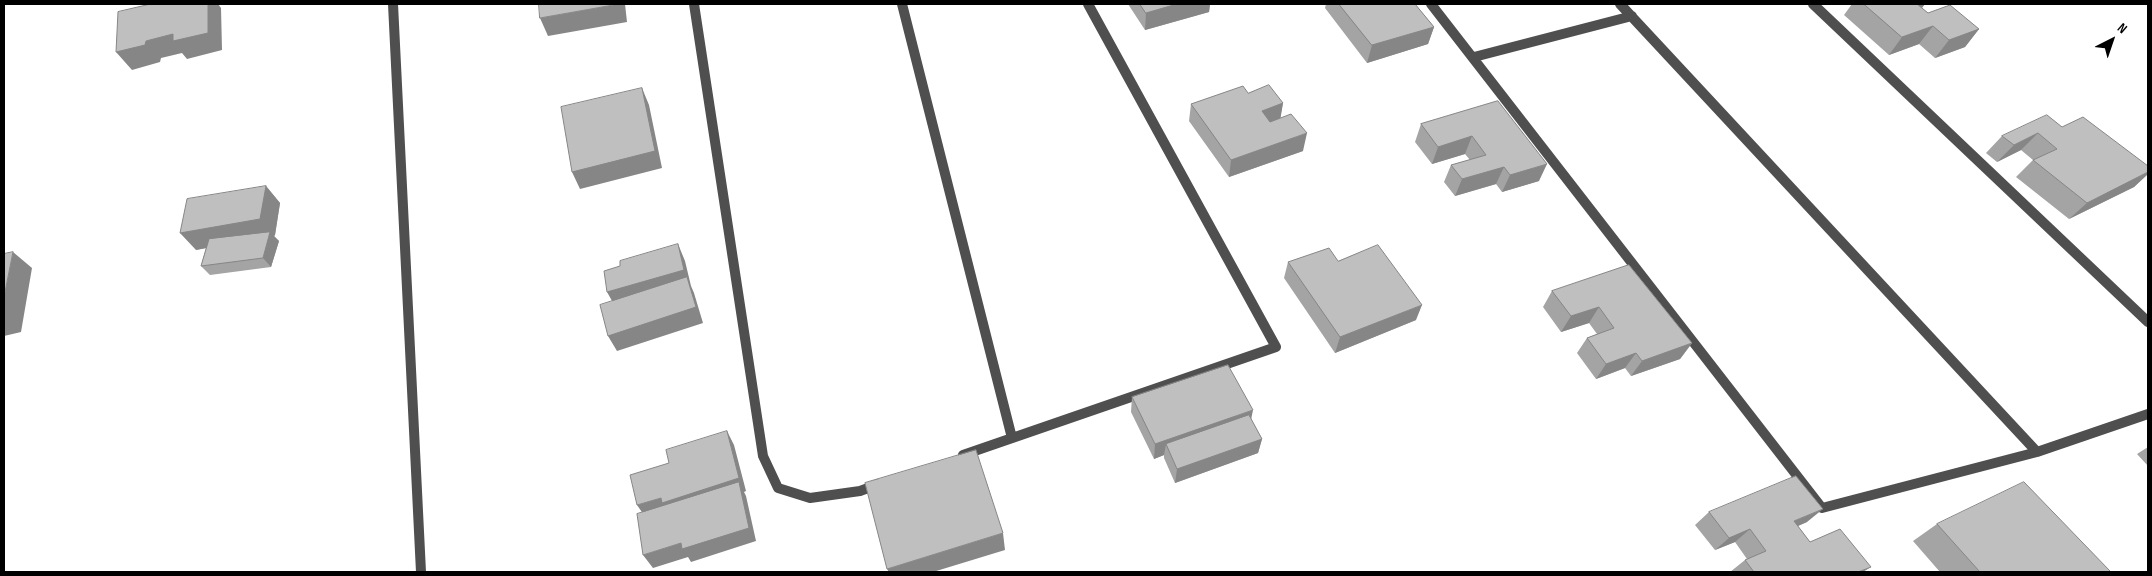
<!DOCTYPE html>
<style>
body{margin:0}
#map{position:relative;width:2152px;height:576px;overflow:hidden;background:#fff;font-family:"Sofia Sans Condensed",sans-serif}
canvas{display:block}
.frame{position:absolute;inset:0;border:5px solid #000;pointer-events:none}
.north{position:absolute;left:2087px;top:15px;width:50px;height:50px;-webkit-text-stroke:4px #fff;paint-order:stroke;rotate:41deg;font-size:14px;font-weight:700;line-height:20px;text-align:center;color:#000}
.north::after{content:'';display:block;margin:auto;width:18px;height:22px;background:#000;clip-path:polygon(50% 0,100% 100%,50% 72%,0 100%)}
</style>
<div id="map">
<canvas width="2152" height="576"></canvas>
<div class="frame"></div>
<div class="north">N</div>
</div>
<script>
const g = document.querySelector('canvas').getContext('2d');
g.lineJoin = 'round';
function trace(path, color, width, dash) {
  g.strokeStyle = color;
  g.lineWidth = width;
  g.lineCap = dash ? 'butt' : 'round';
  g.setLineDash(dash || []);
  g.stroke(path);
}
function fillPath(path, color) {
  g.fillStyle = color;
  g.fill(path, 'evenodd');
}
trace(new Path2D(`
 M393,4L421,572
 M694,4L763,456L778,488L810,498L860,491L879,484
 M902,4L1012,438
 M1431,4L1822,508L2037,452L2148,414
 M1620,4L2037,452
 M1813,4L2148,322
 M1474,57L1632,16
 M963,455L1276,347L1088,4`), '#4f4f4f', 10);
fillPath(new Path2D(`
 M1128,4H1210L1209,12L1145,30Z
 M1326,4H1415L1434,27L1428,44L1367,63L1325,8Z
 M1852,4H1925L1922,8L1928,13L1979,29L1965,47L1935,58L1919,44L1889,55L1844,15Z
 M1248,93L1283,103L1280,118L1303,151L1229,177L1189,121L1191,104Z
 M1498,101L1539,181L1502,192L1496,184L1455,196L1444,182L1451,165L1470,160L1465,154L1432,164L1415,142L1421,124Z
 M2062,127L2148,166V174L2134,187L2069,219L2016,177L2033,160L2021,150L1997,162L1986,153L2002,136Z
 M266,186L280,203L275,235L274,236L279,241L271,267L210,275L201,266L206,248L196,250Z
 M1338,261L1416,320L1335,353L1284,278L1288,262Z
 M1629,265L1692,343L1680,359L1631,376L1625,368L1596,379L1577,353L1587,338L1597,334L1589,323L1561,332L1543,307L1552,291Z
 M1132,397L1251,419L1262,439L1258,453L1175,483L1164,458V455L1154,459L1131,412Z
 M2148,447V466L2137,454Z
 M1709,512L1807,522L1798,526L1810,542L1863,572H1730L1745,560L1747,559L1735,542L1715,550L1695,525Z
 M1937,524L2107,572H1940L1913,541Z`), '#a4a4a4');
fillPath(new Path2D(`
 M208,4H218L221,8L222,50L187,59L182,53L161,58L160,62L132,70L116,52L146,41Z
 M619,4H625L627,22L548,36L540,18Z
 M1177,4H1210L1209,12L1145,30L1146,13Z
 M1909,4H1925L1920,10Z
 M1933,26L1919,44L1889,55L1902,37Z
 M1434,27L1428,44L1367,63L1372,45Z
 M1979,29L1965,47L1935,58L1949,40Z
 M642,88L649,105L662,168L580,189L572,172Z
 M1283,103L1280,121L1258,128L1262,111Z
 M1307,133L1303,151L1229,177L1231,160Z
 M2038,133L2021,150L1997,162L2014,145Z
 M1472,136L1465,154L1432,164L1438,147Z
 M1547,164L1539,181L1502,192L1510,175Z
 M1504,167L1496,184L1455,196L1462,179Z
 M2148,172V174L2134,187L2069,219L2087,203Z
 M266,186L280,203L275,235L274,236L279,241L271,267L263,258L269,236L196,250L180,233Z
 M678,244L685,261L691,286L694,293L703,323L617,351L608,336L616,308L607,292Z
 M13,252L32,268L21,332L4,336V297Z
 M1422,305L1416,320L1335,353L1340,337Z
 M1599,307L1589,323L1561,332L1571,316Z
 M1692,343L1680,359L1631,376L1642,361Z
 M1636,353L1625,368L1596,379L1606,364Z
 M1253,410L1250,425L1166,444L1164,455L1154,459L1155,444Z
 M727,431L734,445L746,491L744,492L746,496L756,541L691,562L688,557L653,568L643,555L681,543L749,528L646,518L637,505L661,498Z
 M1262,439L1258,453L1175,483L1177,469Z
 M1823,509L1807,522L1779,534L1794,521Z
 M1750,529L1735,542L1715,550L1729,538Z
 M1003,533L1005,550L933,572H889L887,569Z
 M1871,567L1863,572H1858Z`), '#868686');
const building = new Path2D(`
 M151,4H208V33L173,41V34L146,41L145,45L116,52L118,12Z
 M539,4H619L540,18Z
 M1140,4H1177L1146,13Z
 M1339,4H1415L1434,27L1372,45Z
 M1864,4H1917L1928,13L1950,5L1979,29L1949,40L1933,26L1902,37Z
 M1269,85L1283,103L1262,111L1270,122L1291,114L1307,133L1231,160L1191,104L1243,86L1248,93Z
 M642,88L655,151L572,172L561,107Z
 M1498,101L1547,164L1510,175L1504,167L1462,179L1451,165L1486,155L1472,136L1438,147L1421,124Z
 M2047,115L2062,127L2083,117L2148,166V172L2087,203L2033,160L2057,149L2038,133L2014,145L2002,136Z
 M266,186L260,219L180,233L187,199Z
 M270,232L263,258L201,266L209,239Z
 M678,244L684,270L607,292L604,271L620,266V261Z
 M1378,245L1422,305L1340,337L1288,262L1329,248L1338,261Z
 M13,252L4,297V254Z
 M1629,265L1692,343L1642,361L1636,353L1606,364L1587,338L1614,328L1599,307L1571,316L1552,291Z
 M687,277L696,307L608,336L600,305Z
 M1228,365L1253,410L1155,444L1132,397Z
 M1249,415L1262,439L1177,469L1166,444Z
 M727,431L739,478L662,503L661,498L637,505L630,475L669,463L666,450Z
 M976,450L1003,533L887,569L865,483Z
 M1796,476L1823,509L1794,521L1810,542L1840,529L1871,567L1858,572H1754L1745,560L1766,551L1750,529L1729,538L1709,512Z
 M739,482L749,528L682,549L681,543L643,555L637,514Z
 M2024,482L2110,571L2107,572H1980L1937,524Z`);
fillPath(building, '#bfbfbf');
trace(building, '#868686', 1);
</script>
